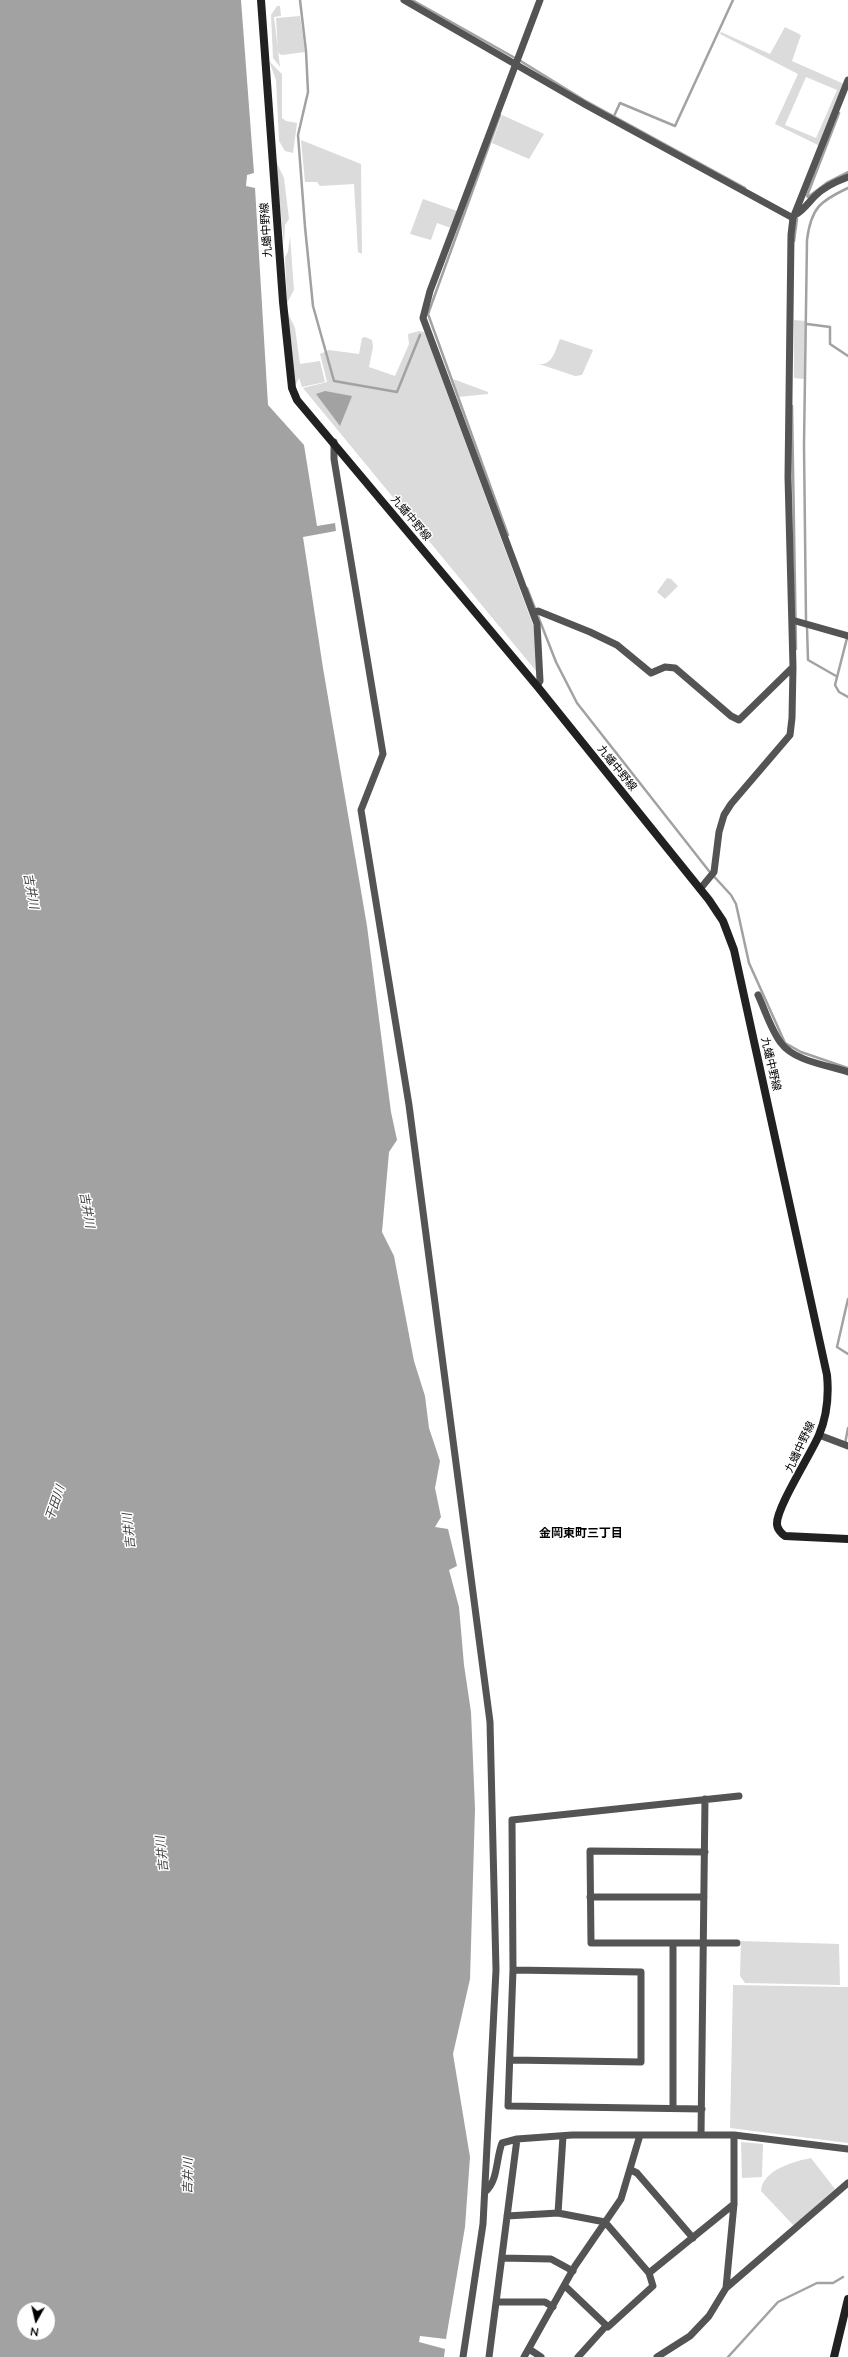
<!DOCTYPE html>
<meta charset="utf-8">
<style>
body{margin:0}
#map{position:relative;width:848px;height:2357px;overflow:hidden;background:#fff;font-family:Lato,sans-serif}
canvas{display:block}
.north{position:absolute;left:16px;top:2301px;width:40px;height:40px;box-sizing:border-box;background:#fff;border:1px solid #999;border-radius:50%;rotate:188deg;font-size:11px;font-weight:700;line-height:16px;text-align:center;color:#000}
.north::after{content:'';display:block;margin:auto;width:14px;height:18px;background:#000;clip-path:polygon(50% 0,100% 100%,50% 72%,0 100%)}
</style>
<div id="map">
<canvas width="848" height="2357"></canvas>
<div class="north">N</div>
</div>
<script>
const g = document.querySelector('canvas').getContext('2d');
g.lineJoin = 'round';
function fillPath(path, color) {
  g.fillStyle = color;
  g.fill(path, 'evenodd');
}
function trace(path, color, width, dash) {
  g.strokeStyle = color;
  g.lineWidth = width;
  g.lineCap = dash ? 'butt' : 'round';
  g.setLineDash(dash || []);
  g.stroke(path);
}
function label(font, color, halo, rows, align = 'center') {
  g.font = font + ' Lato,"Noto Sans JP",sans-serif';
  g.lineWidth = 3;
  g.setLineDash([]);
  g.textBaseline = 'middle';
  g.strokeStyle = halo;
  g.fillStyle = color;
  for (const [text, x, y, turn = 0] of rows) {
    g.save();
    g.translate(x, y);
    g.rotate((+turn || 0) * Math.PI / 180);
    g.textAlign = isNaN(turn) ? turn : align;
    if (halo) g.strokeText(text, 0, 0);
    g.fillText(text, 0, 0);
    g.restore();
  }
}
fillPath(new Path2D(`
 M277,6H280L281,16L274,17L280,67L273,58L271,15Z
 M300,16L305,52L282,55L278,53L276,18Z
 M785,27L801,35L792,61L844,84L820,146L775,124L798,74L720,34L721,32L770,54ZM806,77L837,90L816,138L785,125Z
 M269,61L282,74V118L286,121L297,123L293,153L285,151L279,141L276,80Z
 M502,115L544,134L529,159L492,143Z
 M301,140L361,164L362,254L358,252L354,184L320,186L317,182H305Z
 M275,159L284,178L289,219L285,225L284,244Z
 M423,199L457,211L451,228L437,223L431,240L410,234Z
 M290,236L294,290L287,303L285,257L288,252Z
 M288,313L295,328L300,364L320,361L325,382L302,387L299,378L296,384L294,382Z
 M794,320L805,321L804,379L794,378Z
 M419,331L424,332L426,336L534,628L538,660L536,671L303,388L327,382L320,354L329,350L359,354L362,338L365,337L372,340L373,347L369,367L395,376L409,344L408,334Z
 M560,339L593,350L582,375L575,376L539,364C553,365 555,351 560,339Z
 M453,379L488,392V394L458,397Z
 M667,578L671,579L678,586L665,599L657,592Z
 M741,1941L839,1944L840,1985L745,1983L740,1976Z
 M733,1985L848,1987V2143L730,2128Z
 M741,2142L763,2144L762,2177L742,2178Z
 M811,2158L835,2189L794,2226L761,2191C762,2170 795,2161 811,2158Z`), '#dbdbdb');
fillPath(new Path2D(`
 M0,0H241L254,173L247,175L246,186L255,188L268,405L304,445L317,526L335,523L336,531L303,537L323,668L367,926L391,1112L397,1140L389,1152L382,1232L394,1256L414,1361L425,1396L429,1428L440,1461L435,1488L441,1517L435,1527L448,1529L457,1566L449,1570L459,1607L464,1665L471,1712L475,1809L470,1979L453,2054L470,2157L465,2227L446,2339L420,2336L419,2342L445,2349L444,2357H0ZM24,2309H48V2333H24Z
 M325,391L352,396L340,426L316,394Z`), '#a2a2a2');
trace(new Path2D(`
 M300,0L306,51L308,92L298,135L305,227L313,306L334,381L397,392L420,335
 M412,0L515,58
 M519,60L584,100L745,188
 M500,115L428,314L508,535
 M614,116L620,103L675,126L733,0
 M807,196L839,113
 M808,197L828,182L848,172
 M794,241L797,219
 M807,324L830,327V344L848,356
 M792,406L796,649
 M527,588L556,662L577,703L709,871L731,895L736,904L749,963L785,1043L801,1052L848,1068
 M806,620L804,445L807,240C811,208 820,201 848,188
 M807,627L808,660L836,676
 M847,638L835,685L839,692L848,697
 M848,1299L837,1347L848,1354
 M845,1444L848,1428
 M728,2357L778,2302L817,2283H833L843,2277`), '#a2a2a2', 2.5);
trace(new Path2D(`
 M404,0L586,105L793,218
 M795,215C804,210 808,203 815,196C824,187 837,181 848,177
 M334,442V459L383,754L361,810L409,1105L490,1722L496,1970L483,2224L463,2357
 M533,613L538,611L543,613L590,632L617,645L651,673L665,667L675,668L731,716L739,720L793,667L788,477L791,235L793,218L848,80
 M792,620L848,636
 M537,686L540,681L537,624L423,318L430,291L540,0
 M700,889L714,872L719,832L724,815L731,804L790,735L792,718L793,667
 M758,995C765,1010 771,1030 781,1043C794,1061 827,1065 848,1072
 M819,1435L848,1446
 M705,1852L590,1851L591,1943H737
 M590,1897H704
 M510,2060L641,2062V1972L513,1970
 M673,2108V1943
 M702,2109L508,2106L513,1970L512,1820L739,1796
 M701,2135L705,1799
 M631,2170L637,2173L693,2238
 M485,2192C498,2182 496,2158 502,2143L517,2139
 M558,2213L563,2136
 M507,2216L558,2213L605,2222L649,2273L734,2204
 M502,2258L551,2259L573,2271
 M565,2286L608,2327L653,2286L649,2273
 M726,2288L734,2204V2135
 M497,2302H545L553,2307
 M529,2349L541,2357
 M489,2357L517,2139L572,2135H734L848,2149
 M524,2357L575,2266L621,2199L640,2135
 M578,2357L606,2326
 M657,2357L690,2336L709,2316L726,2288L848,2183`), '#545454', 7);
trace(new Path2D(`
 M261,0L283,302L292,388L297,400L537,686L709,900L723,921L734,950L827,1375C829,1396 827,1416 819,1435C811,1454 776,1508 777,1524C777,1529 782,1534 785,1536L848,1539
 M834,2357L848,2299`), '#212121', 8);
label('11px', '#000', '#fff', [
 ["九蟠中野線",266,230,-94],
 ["九蟠中野線",411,518,50],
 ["九蟠中野線",617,768,51],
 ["九蟠中野線",771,1064,77],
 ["九蟠中野線",800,1447,-65]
]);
label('italic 12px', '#434343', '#fff', [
 ["吉井川",31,891,80],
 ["吉井川",87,1210,80],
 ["干田川",55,1503,-71],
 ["吉井川",129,1531,-96],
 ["吉井川",162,1854,-96],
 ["吉井川",188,2176,-89]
]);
label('bold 12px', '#000', '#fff', [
 ["金岡東町三丁目",581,1533]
]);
</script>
